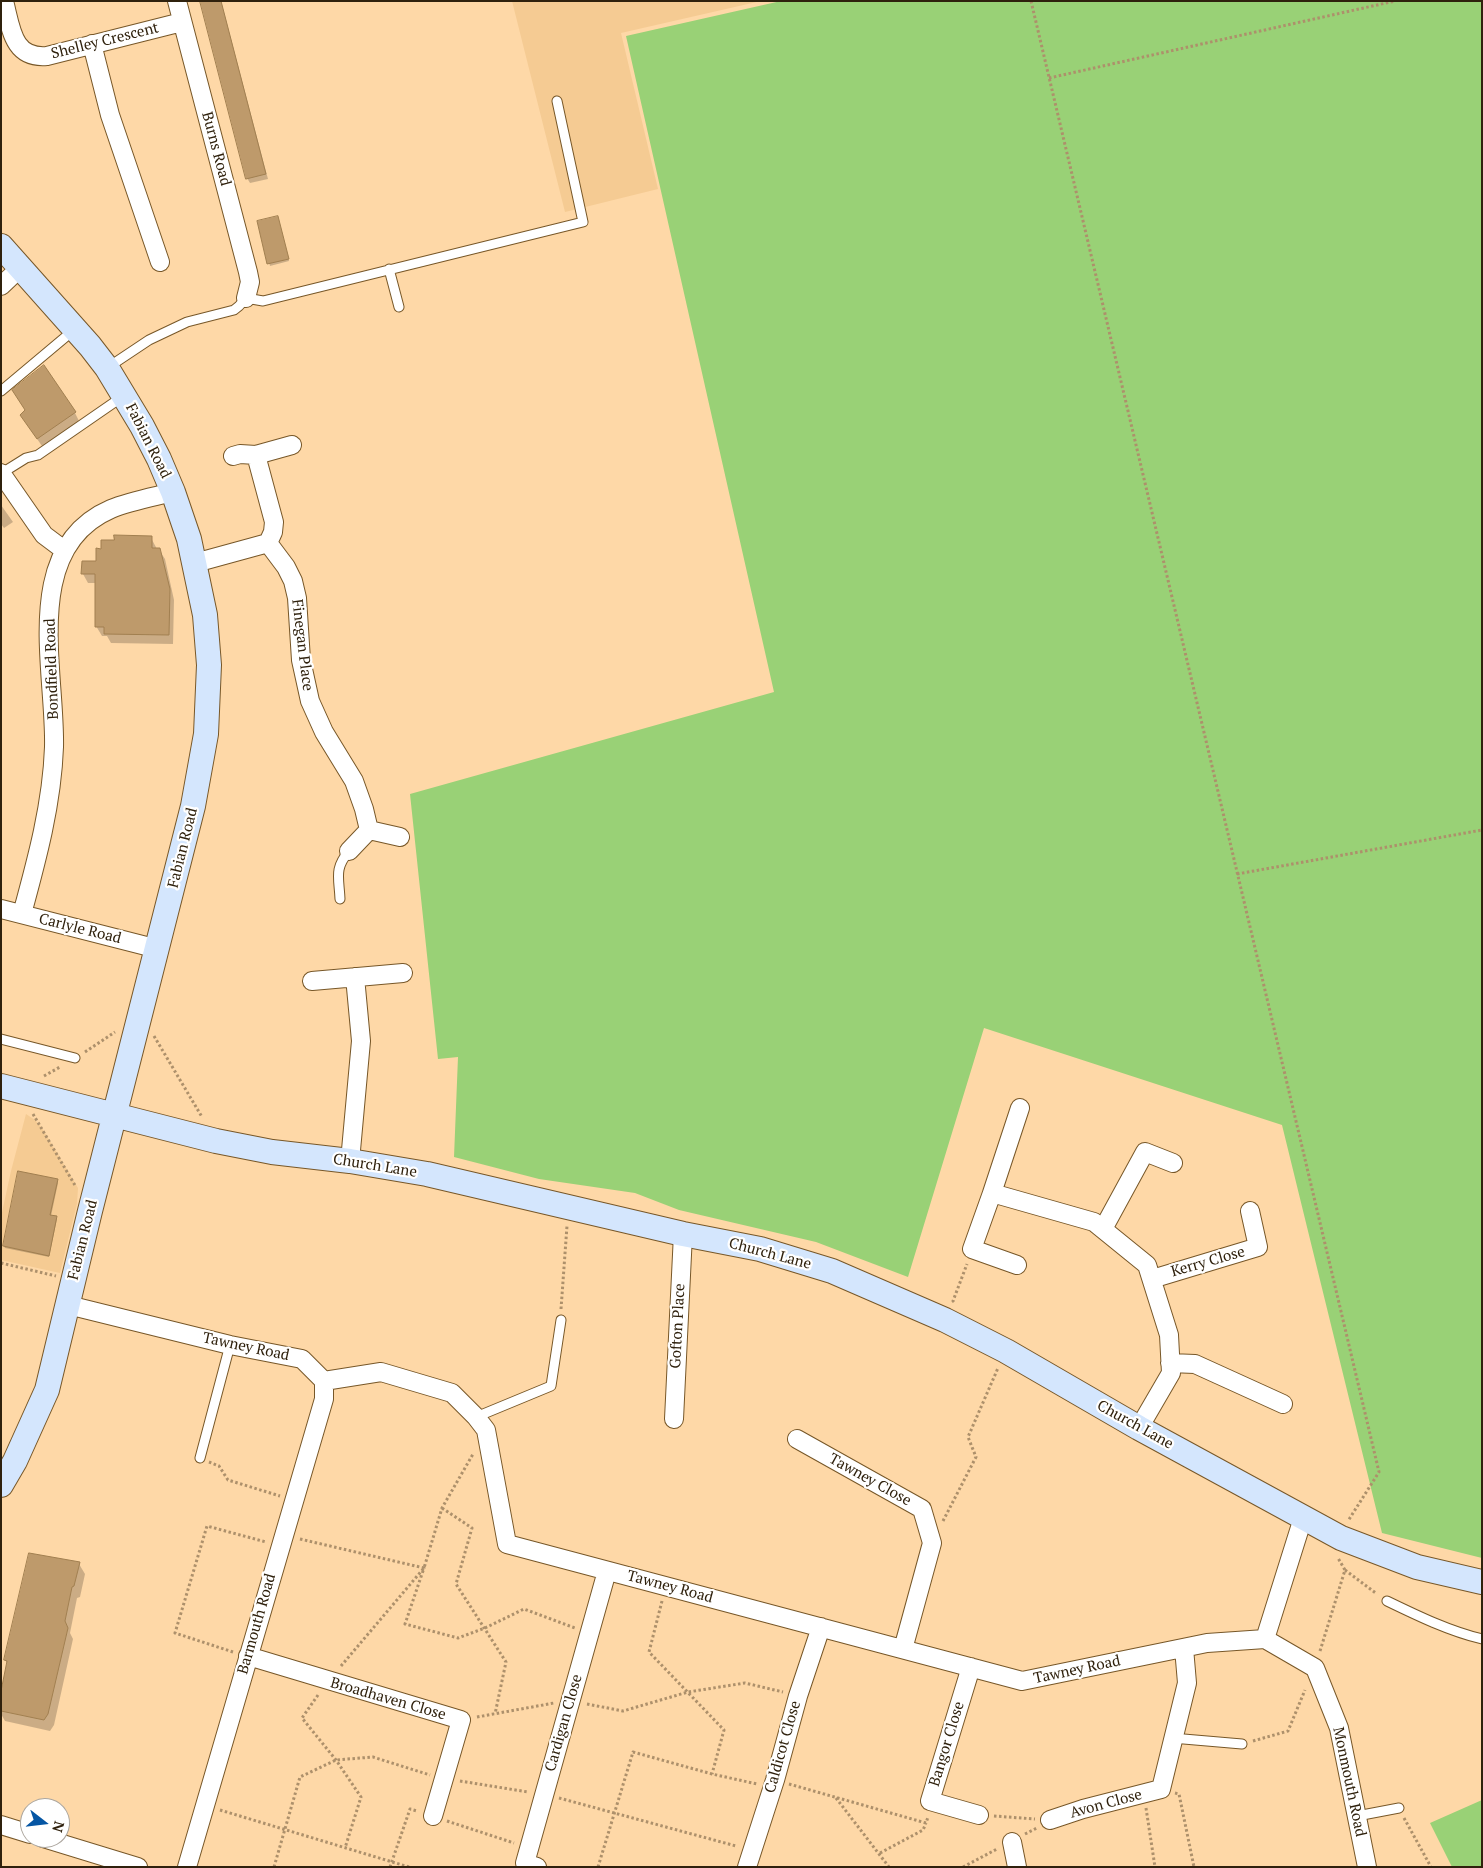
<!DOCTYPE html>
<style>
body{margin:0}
#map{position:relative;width:1483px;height:1868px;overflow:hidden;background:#fed8a7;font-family:"PT Serif",serif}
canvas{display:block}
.frame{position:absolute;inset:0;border:2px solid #2f210d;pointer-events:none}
.north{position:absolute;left:20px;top:1798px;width:50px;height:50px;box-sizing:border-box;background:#fff;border:1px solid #aca69e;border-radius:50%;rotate:106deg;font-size:14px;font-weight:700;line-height:20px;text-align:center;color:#2f210d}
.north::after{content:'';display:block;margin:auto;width:18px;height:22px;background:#0556a4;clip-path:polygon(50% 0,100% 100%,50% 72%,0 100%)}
</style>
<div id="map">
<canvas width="1483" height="1868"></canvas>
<div class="frame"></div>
<div class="north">N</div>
</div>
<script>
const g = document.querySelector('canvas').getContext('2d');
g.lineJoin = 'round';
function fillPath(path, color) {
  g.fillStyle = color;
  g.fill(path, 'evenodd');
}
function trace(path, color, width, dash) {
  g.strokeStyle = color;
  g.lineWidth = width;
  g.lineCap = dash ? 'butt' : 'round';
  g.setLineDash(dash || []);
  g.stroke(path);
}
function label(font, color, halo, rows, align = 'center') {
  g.font = font + ' "PT Serif",serif';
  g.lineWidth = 4.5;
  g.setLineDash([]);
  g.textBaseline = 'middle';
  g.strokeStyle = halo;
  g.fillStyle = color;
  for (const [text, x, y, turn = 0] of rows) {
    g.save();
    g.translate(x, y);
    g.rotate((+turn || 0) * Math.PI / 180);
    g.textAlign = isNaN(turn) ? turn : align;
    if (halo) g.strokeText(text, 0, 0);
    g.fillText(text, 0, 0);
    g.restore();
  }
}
fillPath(new Path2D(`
 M512,1H761L621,33L658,189L565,212Z
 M26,1114L35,1120L42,1128L78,1188L77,1204L60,1273L1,1260V1217L11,1171Z`), '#f5cb93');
fillPath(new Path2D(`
 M781,1H1482V1558L1382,1533L1282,1125L984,1028L908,1277L816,1242L679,1210L635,1193L539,1179L454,1157L458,1057L438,1059L410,794L774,692L626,36Z
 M1482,1800V1867H1452L1430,1823Z`), '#99d176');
fillPath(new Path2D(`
 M201,1H221L268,179L250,183L247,178Z
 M278,217L289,261L270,266L258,222Z
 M75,413L79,421L42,446L26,423Z
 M1,505L13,522L4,528L1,524Z
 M151,538L157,549L159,550L165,559L174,600L173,644L111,643L107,636H102L96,626V583H88L83,574L97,563L102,550Z
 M19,1173L57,1181L58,1183L51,1216L56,1217L57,1219L49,1257L5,1248L4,1246Z
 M79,1564L85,1574L80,1597L77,1598L70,1633L73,1639L54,1725L50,1731L5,1721L1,1714V1698L8,1664L5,1660Z`), '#0003');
const building = new Path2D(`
 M200,1H221L266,174L246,179Z
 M278,216L289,259L267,264L257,221Z
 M44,365L76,412L37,439L20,415L25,410L12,390Z
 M114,535L152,536V548H160L170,589L169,635L104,634V627H95V574H81L82,561H96V548L101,549V540H114Z
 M18,1171L58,1179L50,1215L57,1216L49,1256L3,1246Z
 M29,1553L80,1562L74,1586L72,1587L65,1621L68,1628L48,1714L44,1720L1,1711V1691L7,1661L4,1660Z`);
fillPath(building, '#be9a6b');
trace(building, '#a17f50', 1);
const lane = new Path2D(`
 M389,269L399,307
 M107,368L149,340L187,322L234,310L239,306L246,298L263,301L583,222L557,101
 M1,391L75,329
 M2,473L26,458L38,455L122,397
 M340,899C339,877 334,869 349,851
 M1,1039L75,1058
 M476,1417L551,1386L561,1320
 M200,1458L230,1345
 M1387,1601C1418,1616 1449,1631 1482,1639
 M1172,1738L1242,1744
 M1357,1816L1399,1808`);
const street = new Path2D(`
 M4,1C11,27 12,59 47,56L182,22
 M177,1L248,272L250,282L246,298
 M92,44L110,115L160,262
 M1,286L20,268
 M233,456L240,454L256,455
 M1,473L44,535L64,550
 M268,543L286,567L293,581L297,598L301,660L310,701L324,732L354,781L364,809L369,830L400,837
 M195,563L268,543L273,532L274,522L256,455L292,445
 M349,851L369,830
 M1,909L158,949
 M22,914C37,859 52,804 54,747C56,671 20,548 111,509C130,501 153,497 173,492
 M312,981L403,973
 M1020,1108L992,1193L1094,1222L1147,1265L1169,1335L1171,1373L1139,1428
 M350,1161L361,1041L355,977
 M992,1193L972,1249L1017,1265
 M1103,1229L1145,1152L1173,1163
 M1152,1279L1258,1247L1250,1211
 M68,1305L230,1345L302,1359L324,1381
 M1170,1363L1195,1364L1283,1404
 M324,1381L381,1372L452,1393L476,1417L486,1430L507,1544L1022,1681L1207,1643L1265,1639L1303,1518
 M674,1419L683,1234
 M797,1439L922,1509L932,1543L903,1649
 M1265,1639L1315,1668L1339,1728L1367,1867
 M248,1656L461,1720L433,1816
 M971,1667L930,1801L979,1815
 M1050,1820L1083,1809L1161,1789L1187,1683L1184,1648
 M1,1825L30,1834
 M43,1838L138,1867
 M1012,1842L1017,1867
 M187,1867L324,1399V1381
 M537,1867L525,1863L607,1571
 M747,1867L775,1780L798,1696L821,1627`);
const secondary = new Path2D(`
 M1,246L90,346L107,368L142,426L159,459L173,492L189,539L205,615L209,665L206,734L193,806L90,1211L47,1390L15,1461L1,1485
 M1,1086L216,1141L272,1152L350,1161L427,1174L683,1234L760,1249L832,1271L945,1320L1006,1351L1139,1428L1341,1538L1417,1567L1482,1582`);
trace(lane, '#775728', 11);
trace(street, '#775728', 20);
trace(secondary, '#775728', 26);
trace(new Path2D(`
 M1031,1L1379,1472L1348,1521
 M1049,78L1395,1
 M1237,874L1482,830
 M154,1036L202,1117
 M85,1052L115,1032
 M44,1076L60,1067
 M33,1114L76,1187
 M1,1263L56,1276
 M954,1302L953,1301L967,1264
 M561,1309L567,1226
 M209,1462L219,1466L228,1480L280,1496
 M442,1508L472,1528L456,1584L506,1662L495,1714
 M943,1521L976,1457L968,1437L998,1368
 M300,1539L424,1568L405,1624L458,1638L485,1628L524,1609L575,1628
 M1345,1570L1377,1594
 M662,1601L649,1652L724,1730L712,1774
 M1320,1651L1345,1570L1338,1558
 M233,1652L175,1633L207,1526L266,1542
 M341,1666L424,1568L442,1508L473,1454
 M318,1695L302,1718L336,1760L361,1797L345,1848
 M587,1704L623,1711L688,1692L745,1683L783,1692
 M477,1717L554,1703
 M1253,1741L1288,1731L1305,1690
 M460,1781L528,1792
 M789,1784L926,1823L928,1817
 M1175,1793L1179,1794L1194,1867
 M559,1798L736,1846
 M836,1798L889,1867
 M1146,1808L1155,1867
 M220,1810L409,1867
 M994,1816L1035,1819
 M1404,1818L1431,1867
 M447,1821L514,1843
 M1025,1834L1037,1828
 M880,1853L923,1830L926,1823
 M274,1867L300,1777L336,1760L373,1757L430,1775
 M390,1867L410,1809L417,1811
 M598,1867L633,1752L712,1774L757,1784
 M963,1867L997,1849`), '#ad906b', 3, [2.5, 2.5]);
trace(lane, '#fff', 9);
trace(street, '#fff', 18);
trace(secondary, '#d4e6fd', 24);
label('15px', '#2f210d', '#fff', [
 ["Shelley Crescent",105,41,-14],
 ["Burns Road",216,149,75],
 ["Fabian Road",148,441,63],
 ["Finegan Place",302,645,83],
 ["Bondfield Road",52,669,-92],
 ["Fabian Road",183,848,-76],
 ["Carlyle Road",80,929,14],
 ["Church Lane",375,1166,9],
 ["Fabian Road",83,1240,-76],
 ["Church Lane",770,1254,15],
 ["Kerry Close",1208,1262,-16],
 ["Gofton Place",678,1326,-87],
 ["Tawney Road",246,1347,12],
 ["Church Lane",1135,1425,29],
 ["Tawney Close",870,1480,29],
 ["Tawney Road",670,1587,15],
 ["Barmouth Road",257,1624,-74],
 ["Tawney Road",1077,1670,-12],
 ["Broadhaven Close",388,1699,16],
 ["Cardigan Close",564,1723,-74],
 ["Bangor Close",947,1744,-73],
 ["Caldicot Close",783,1747,-74],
 ["Monmouth Road",1349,1782,78],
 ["Avon Close",1106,1804,-15]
]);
</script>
